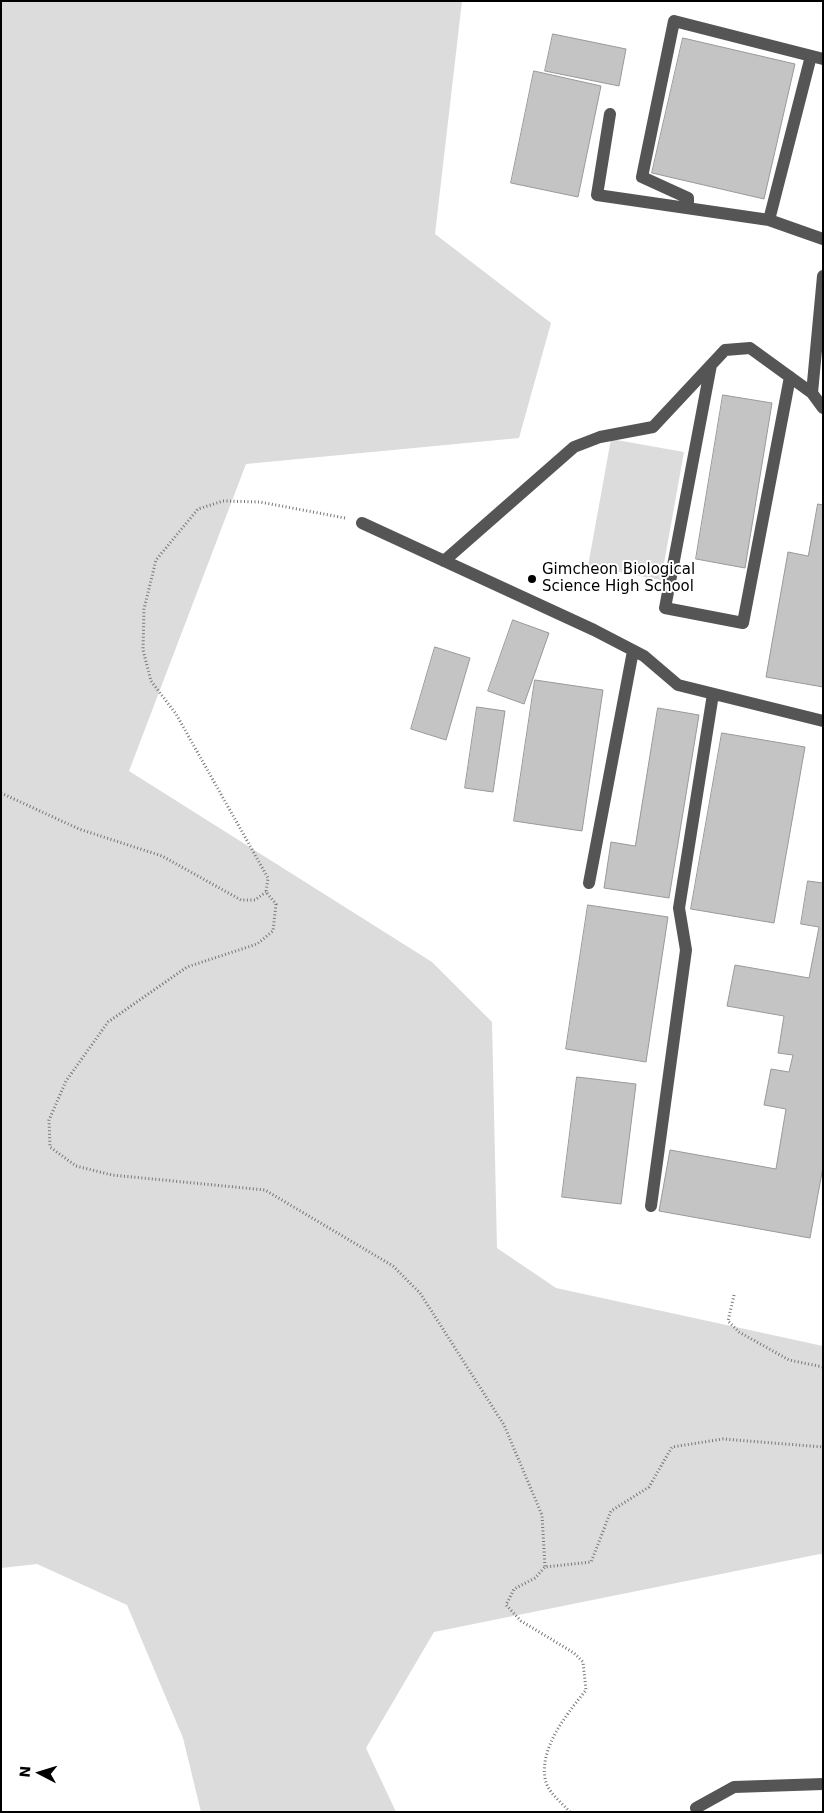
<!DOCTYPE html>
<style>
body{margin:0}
#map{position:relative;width:824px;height:1813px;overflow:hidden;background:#fff;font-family:"DejaVu Sans",sans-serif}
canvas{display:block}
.frame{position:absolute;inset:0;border:2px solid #000;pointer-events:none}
.north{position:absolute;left:15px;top:1748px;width:50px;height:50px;-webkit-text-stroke:4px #fff;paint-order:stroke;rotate:275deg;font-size:14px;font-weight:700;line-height:20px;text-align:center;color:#000}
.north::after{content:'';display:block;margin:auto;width:18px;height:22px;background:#000;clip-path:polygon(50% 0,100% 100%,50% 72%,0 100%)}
</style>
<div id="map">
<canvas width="824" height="1813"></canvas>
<div class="frame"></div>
<div class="north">N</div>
</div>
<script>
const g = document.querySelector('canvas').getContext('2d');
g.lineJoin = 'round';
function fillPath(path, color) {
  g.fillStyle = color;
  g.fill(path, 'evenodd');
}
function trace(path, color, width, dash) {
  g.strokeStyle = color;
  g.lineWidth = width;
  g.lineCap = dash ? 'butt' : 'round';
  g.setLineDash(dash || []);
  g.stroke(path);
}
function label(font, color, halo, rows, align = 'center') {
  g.font = font + ' "DejaVu Sans",sans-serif';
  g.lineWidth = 4;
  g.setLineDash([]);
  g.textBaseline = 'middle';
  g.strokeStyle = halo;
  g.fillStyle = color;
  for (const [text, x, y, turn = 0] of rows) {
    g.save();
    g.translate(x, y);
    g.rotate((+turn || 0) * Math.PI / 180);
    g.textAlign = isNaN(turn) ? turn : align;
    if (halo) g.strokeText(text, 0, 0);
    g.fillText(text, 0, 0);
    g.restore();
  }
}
fillPath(new Path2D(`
 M1,1H462L435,234L551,323L519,438L246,464L129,771L432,962L492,1022L497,1248L556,1288L823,1346V1555L820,1554L434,1632L366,1748L396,1812H201L183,1738L127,1605L37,1564L1,1568Z
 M611,439L684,452L661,580L588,566Z`), '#dcdcdc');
const building = new Path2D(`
 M553,34L626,49L619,86L545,71Z
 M683,38L795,64L764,199L652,173Z
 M534,71L601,86L578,197L511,183Z
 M723,395L772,403L745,568L696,559Z
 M818,504L823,505V687L766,677L788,552L808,556Z
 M513,620L549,633L524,704L488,691Z
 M435,647L470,658L446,740L411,729Z
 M535,680L603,690L582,831L514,821Z
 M477,707L505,711L493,792L465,788Z
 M658,708L699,715L669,898L604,888L611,842L635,846Z
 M722,733L805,747L774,923L691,909Z
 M808,881L823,883V1167L810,1238L659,1211L670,1150L776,1169L786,1109L764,1105L771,1069L789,1072L793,1055L778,1053L784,1016L727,1006L735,965L809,978L819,927L801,924Z
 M588,905L668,917L646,1062L566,1049Z
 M577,1077L636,1084L621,1204L562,1197Z`);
fillPath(building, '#c4c4c4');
trace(building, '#999', 1);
trace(new Path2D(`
 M345,518L260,502L223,501L198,509L156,560L144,609L143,650L151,681L176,714L268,878L266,892L276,904L273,931L257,944L187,967L108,1022L66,1081L49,1120L50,1147L76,1166L112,1175L265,1190L393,1266L420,1293L504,1425L542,1515L545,1567
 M1,793L79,829L162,856L241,900H255L266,892
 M734,1295L728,1321L739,1332L789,1360L823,1367
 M570,1812C561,1802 547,1792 545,1778C540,1746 568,1713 586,1690L583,1662L574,1653L521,1621L506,1605L514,1589L535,1578L545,1567L591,1562L611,1511L649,1487L672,1447L723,1439L823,1447`), '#777', 3, [1, 2.5]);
trace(new Path2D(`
 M610,114L597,195L769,220L823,239
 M688,208V198L642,177L674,21L823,59
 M769,220L811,56
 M823,276L812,393L823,408
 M711,365L665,608L743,623L790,377
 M362,523L594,630L644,656L678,685L823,721
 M444,561L574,447L600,437L653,427L725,350L750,348L812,393
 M589,883L633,651
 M651,1206L686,950L679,908L713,694
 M696,1808L734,1787L823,1784`), '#555', 12);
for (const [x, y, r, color] of [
 [532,579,5,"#000"]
]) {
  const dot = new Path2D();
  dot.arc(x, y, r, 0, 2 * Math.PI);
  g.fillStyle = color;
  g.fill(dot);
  trace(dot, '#fff', 2);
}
label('15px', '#000', '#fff', [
 ["Gimcheon Biological",542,570],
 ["Science High School",542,587]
], 'left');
</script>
